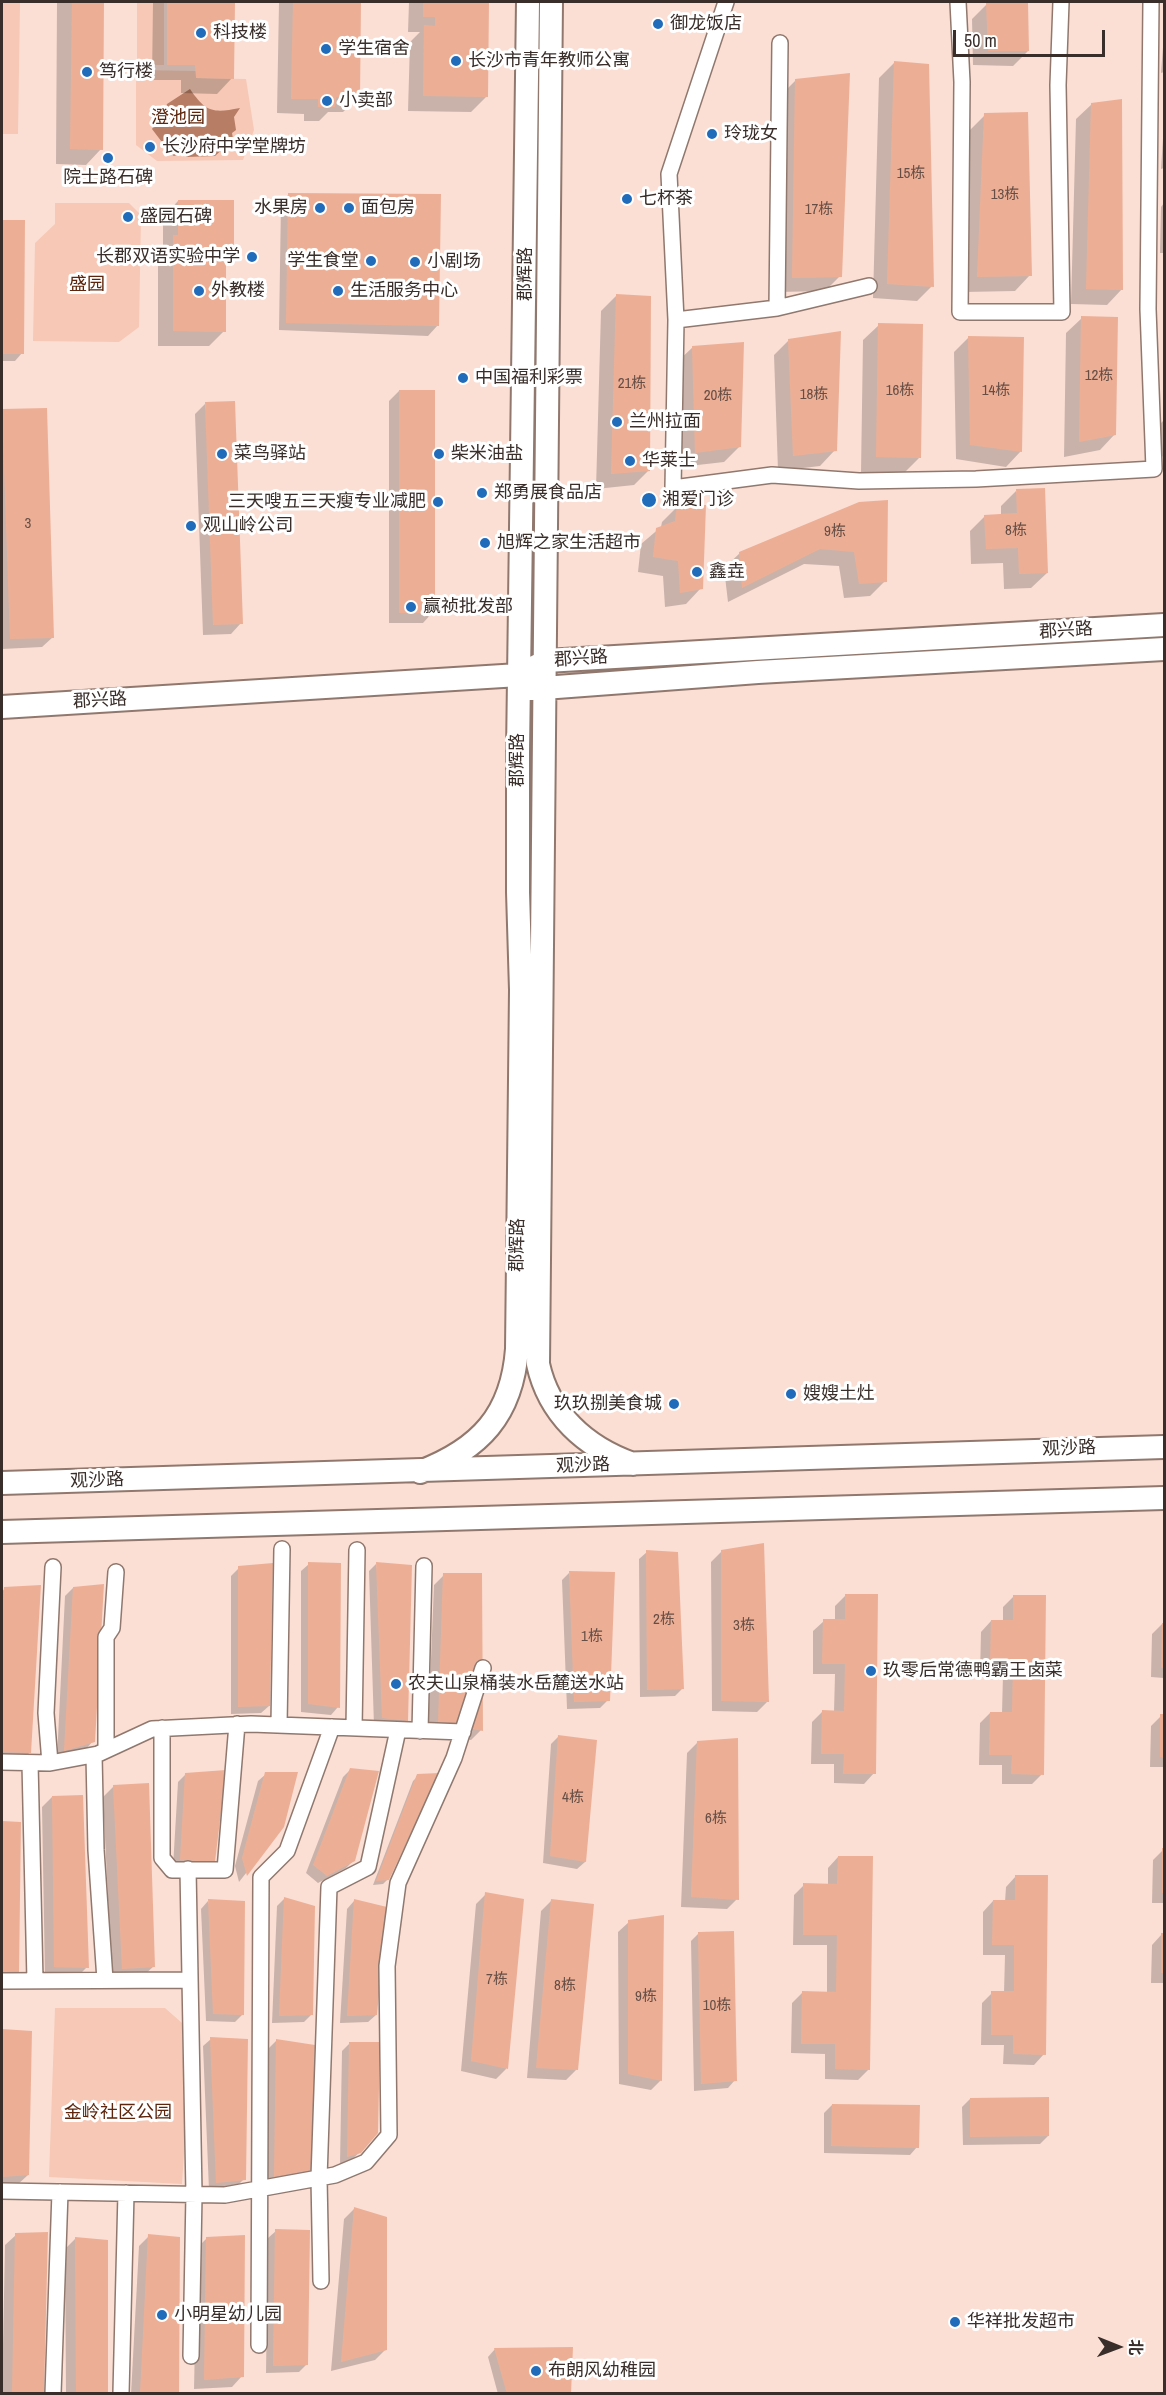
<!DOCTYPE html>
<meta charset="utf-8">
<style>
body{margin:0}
#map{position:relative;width:1166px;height:2395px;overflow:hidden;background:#fbdfd4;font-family:"Archivo Narrow","Noto Sans SC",sans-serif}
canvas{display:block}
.frame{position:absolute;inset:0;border:3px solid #392e2a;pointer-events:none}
.north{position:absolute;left:1088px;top:2317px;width:60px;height:60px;-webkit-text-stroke:4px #fff;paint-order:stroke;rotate:91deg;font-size:16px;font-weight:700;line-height:24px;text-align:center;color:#392e2a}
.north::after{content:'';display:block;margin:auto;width:21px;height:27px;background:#392e2a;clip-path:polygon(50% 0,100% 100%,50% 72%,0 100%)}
.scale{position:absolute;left:953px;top:30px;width:152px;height:27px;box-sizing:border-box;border:3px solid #392e2a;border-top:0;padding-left:8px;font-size:18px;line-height:21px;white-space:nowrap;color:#392e2a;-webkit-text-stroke:4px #fff;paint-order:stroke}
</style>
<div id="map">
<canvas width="1166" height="2395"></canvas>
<div class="frame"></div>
<div class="north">北</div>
<div class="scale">50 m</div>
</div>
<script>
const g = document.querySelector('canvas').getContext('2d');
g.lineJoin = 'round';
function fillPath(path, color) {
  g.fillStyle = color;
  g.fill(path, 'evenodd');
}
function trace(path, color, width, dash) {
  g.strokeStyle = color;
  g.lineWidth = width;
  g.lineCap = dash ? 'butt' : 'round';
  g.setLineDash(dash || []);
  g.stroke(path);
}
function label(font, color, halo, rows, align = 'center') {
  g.font = font + ' "Archivo Narrow","Noto Sans SC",sans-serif';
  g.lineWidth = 6;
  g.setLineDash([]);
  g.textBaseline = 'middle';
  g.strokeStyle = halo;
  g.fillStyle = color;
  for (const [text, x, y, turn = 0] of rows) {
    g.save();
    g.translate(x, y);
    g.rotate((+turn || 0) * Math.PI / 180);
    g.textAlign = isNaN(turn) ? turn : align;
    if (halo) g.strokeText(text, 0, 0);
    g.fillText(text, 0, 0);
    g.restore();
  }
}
fillPath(new Path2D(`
 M2,2H20L18,134H2Z
 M137,2H164V65H137Z
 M136,70L196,71V78L246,79L254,130L243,160L157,161L136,145Z
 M55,203H129L141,215L139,327L119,342L33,341L35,243L55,224Z
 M55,2008H165L182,2023L185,2138L182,2184L49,2177Z`), '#f6c8b5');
fillPath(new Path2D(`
 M190,89C206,113 214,113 240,108L234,117L236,130L232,133L234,145L226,146L215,156L186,157L184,152L174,156L171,154L152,129L159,118H162L167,104Z`), '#b77d65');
fillPath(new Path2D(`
 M57,2H103L101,149L86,165L56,164Z
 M153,2H233L232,78L217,94L181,93V80H152Z
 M279,2H350L358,97L343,112H328L319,121H304V114L277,113Z
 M409,2H488L486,97L471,112L408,111L410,42L420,32H408Z
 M999,2H1027L1028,51L1013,66L973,65L972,19L987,4Z
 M1164,34V72L1161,73Z
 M894,63L932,286L917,301L873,298L879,78Z
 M796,80L840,276L825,291L777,292L781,95Z
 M1092,104L1122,289L1107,305L1071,304L1076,119Z
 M985,115L1030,275L1015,291L963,292L970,130Z
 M1164,123V168L1161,169Z
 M289,194L438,325L428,336L279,330L281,202Z
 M178,201L232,250L224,258V331L209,346H158V252L163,247V217Z
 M1164,203V253H1160L1161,207Z
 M2,222H24L22,353L15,361H2Z
 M617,295L649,470L634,485L596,489L601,311Z
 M1082,318L1115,434L1100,450L1064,457L1066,333Z
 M879,325L920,457L905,472H861L863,340Z
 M969,337L1021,451L1006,467L956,459L954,352Z
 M789,340L835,450L820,466L778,471L774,355Z
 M693,347L739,447L724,462L680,467L677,362Z
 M399,391L433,612L423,623H389V401Z
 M205,404L241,623L231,634L203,635L195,414Z
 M3,411L53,637L42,647L2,649Z
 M1164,420V456L1156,458L1157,427Z
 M1016,491L1047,573L1031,588L1004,589L1003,563L971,564L970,531L985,516L1001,515V506Z
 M1164,499V530H1163Z
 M859,503L885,581L870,596L844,598L839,566L804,564L728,602L724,568L740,553Z
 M678,506L701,588L686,604L665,607L663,576L638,572L641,544L661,527L662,522Z
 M722,1551L767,1702L757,1712L712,1711L711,1562Z
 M647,1552L683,1688L675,1696L640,1697L639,1559Z
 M309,1564L338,1707L331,1715L301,1712V1571Z
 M376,1564L407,1720L399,1728L374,1726L369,1571Z
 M239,1568L269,1706L261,1713L231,1714V1576Z
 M569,1573L608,1700L600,1708L567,1709L562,1580Z
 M444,1575L481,1730L471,1740L428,1733L434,1585Z
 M5,1588L30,1752L20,1763L2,1762V1592Z
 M73,1588L93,1741L86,1749L57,1758L65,1596Z
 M846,1595L874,1773L864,1784L834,1783V1764H811L812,1722L822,1712H834L835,1674H813V1631L824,1621H835V1606Z
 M1014,1596L1042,1774L1032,1784H1002V1765H979L980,1723L990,1713H1002L1003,1675H980L981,1632L991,1621H1003V1607Z
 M1162,1624H1164V1678L1151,1677L1152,1634Z
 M1161,1716H1164V1767H1150L1151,1726Z
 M559,1736L595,1741L585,1862L577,1869L543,1863L551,1744Z
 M697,1743L737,1899L727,1909L681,1907L687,1753Z
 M350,1770L354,1860L346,1868L318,1883L306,1873L343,1777Z
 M186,1774L213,1862L206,1869L173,1867L178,1782Z
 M266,1774L283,1826L239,1882L235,1866L258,1781Z
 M418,1776L388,1879L383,1884L373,1885L413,1781Z
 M114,1786L154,1966L143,1976L112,1979L103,1797Z
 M52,1797L87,1967L77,1977H45L42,1807Z
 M2,1822L20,1824L17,1972L9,1980L2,1979Z
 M1163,1850L1164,1903H1152L1153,1860Z
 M838,1857L869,2069L858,2080L825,2079V2054L791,2053L792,2003L802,1993H827V1945H793L794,1895L804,1885H828V1868Z
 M1016,1876L1044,2054L1034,2065L1003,2064L1004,2045H981L982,2003L992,1993H1004L1005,1955H983V1912L993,1901L1005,1902L1006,1887Z
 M486,1894L506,2069L496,2079L461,2071L476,1904Z
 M285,1898L312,2014L304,2022L272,2023L277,1906Z
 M208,1901L243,2014L235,2022L206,2021L201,1909Z
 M354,1901L376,2015L368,2022L340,2023L347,1909Z
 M551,1901L576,2070L566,2080L527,2078L541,1911Z
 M629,1922L661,2080L651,2090L619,2084L618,1932Z
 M699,1933L735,2080L728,2088L694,2091L691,1941Z
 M1162,1934H1164V1983H1151L1152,1945Z
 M2,2031L30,2033L28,2175L17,2185L2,2186Z
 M211,2039L244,2179L236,2187L209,2190L203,2046Z
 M277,2040L311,2170L303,2177L267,2183L269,2048Z
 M350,2043L360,2152L351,2160L340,2164L342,2051Z
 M970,2099L1048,2136L1040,2144L963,2145L962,2107Z
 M832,2105L917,2147L910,2155L824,2153V2113Z
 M354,2209L385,2350L375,2360L331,2371L344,2219Z
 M276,2231L307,2364L299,2372L266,2373L268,2238Z
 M16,2235L42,2394H2L5,2245Z
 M149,2236L176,2394H131L139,2246Z
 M207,2238L242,2376L232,2387L194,2389L197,2248Z
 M75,2239L106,2394H66L65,2249Z
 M495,2349L569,2394H498L488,2357Z`), '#0003');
fillPath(new Path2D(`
 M72,2H104L103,150L70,149Z
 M167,2H235L234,79L196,78L195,65H167Z
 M293,2H361L360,98L336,97L335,107H318V99H291Z
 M423,2H489L488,97L423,96L424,25L435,26V17H423Z
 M986,2H1028L1029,51H988Z
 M894,61L929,64L934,287L887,284Z
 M850,73L842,277L792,278L795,79Z
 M1122,99L1123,290L1086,289L1091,103Z
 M1028,112L1032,276L977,277L984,113Z
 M288,193L441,194L439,326L286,323Z
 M178,200H234V250L226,251V332L173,331V235H178Z
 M2,220H25L24,354H2Z
 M616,294L651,296L650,471L611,474Z
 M1081,316L1118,317L1116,435L1079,442Z
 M878,323L923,324L921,458L876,457Z
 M841,331L837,451L793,456L788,339Z
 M968,336L1024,337L1022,452L970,445Z
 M744,342L741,447L695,453L692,346Z
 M399,390H435V613H399Z
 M235,401L243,624L213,625L205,402Z
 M47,408L54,638L10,639L2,409Z
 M1045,488L1048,573L1019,574L1018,548L986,549L984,515L1017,513L1016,489Z
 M888,500L887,582L859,584L854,552L820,549L742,588L739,552L859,502Z
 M677,505H706L703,589L680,593L678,561L653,557L656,528L675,521Z
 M764,1543L769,1702L721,1701V1550Z
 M646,1550L678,1552L684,1689L647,1690Z
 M308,1562L341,1563L340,1708L308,1704Z
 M376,1562L412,1565L408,1721L382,1718Z
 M273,1563L270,1706L238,1707V1566Z
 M569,1571L615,1572L610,1701L574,1702Z
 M443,1573H482L483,1731L438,1723Z
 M104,1584L95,1742L64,1751L73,1587Z
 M41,1585L31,1753L2,1752V1619L4,1587Z
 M845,1594H878L876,1774H843L844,1754H821L822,1710L844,1711L845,1664H822L823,1619H845Z
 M1013,1595H1046L1044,1775L1011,1774L1012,1755H989L990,1712H1012L1013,1665H990L991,1620H1013Z
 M1162,1623H1164V1668H1161Z
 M1160,1714H1164V1758L1160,1757Z
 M558,1735L597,1740L586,1862L550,1856Z
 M738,1738L739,1900L691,1897L697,1741Z
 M350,1768L379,1771L355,1861L327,1876L313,1865Z
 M226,1770L215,1862L180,1860L185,1773Z
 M265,1772H298L284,1827L247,1876L242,1858Z
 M439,1773L389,1880L376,1881L417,1774Z
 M149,1783L155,1967L122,1969L113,1785Z
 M83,1795L89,1968L54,1967L52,1796Z
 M2,1821L21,1822L19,1973L2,1972Z
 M1162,1848H1164V1893H1162Z
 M838,1856H873L870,2070L835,2069V2044H801L802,1991L836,1992L837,1935H803V1883L837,1884Z
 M1015,1875H1048L1046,2055L1013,2054V2035H991V1991H1014V1945H992L993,1900H1015Z
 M485,1892L524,1899L508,2069L471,2061Z
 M284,1897L315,1906L313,2015L279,2016Z
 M208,1899L245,1901L244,2015L213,2014Z
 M354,1899L387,1907L377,2015L347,2016Z
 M551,1899L594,1904L578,2070L536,2068Z
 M664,1915L662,2081L628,2074V1920Z
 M734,1931L737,2081L701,2084L698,1932Z
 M1161,1933H1164V1973H1161Z
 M2,2029L32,2031L29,2175L2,2177Z
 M210,2037L248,2039L246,2180L216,2183Z
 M276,2039L315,2045L312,2170L274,2177Z
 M349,2042H380L378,2133L361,2153L347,2157Z
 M1049,2097V2136L970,2137V2098Z
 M832,2104L920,2105L919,2148L831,2146Z
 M354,2207L387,2217V2350L341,2362Z
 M275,2229L310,2230L308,2365L273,2366Z
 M48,2232L44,2394H12L15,2233Z
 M148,2234L180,2237L179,2394H140Z
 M245,2235L244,2377L204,2380L206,2237Z
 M75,2237L108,2240V2394H76Z
 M573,2347L571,2394H507L494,2348Z`), '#ecaf96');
const minor = new Path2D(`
 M726,2L669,174L676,320L673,488L772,475L859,481L976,479L1154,469L1148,309L1151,2
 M958,2L962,82L960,312H1062L1058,85L1061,2
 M780,43L777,308L869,286
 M676,320L777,308
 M279,1725L282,1549
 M162,1728V1858L172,1870H225L237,1724
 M354,1728L357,1550
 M420,1731L424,1566
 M106,1750V1637L112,1628L116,1572
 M94,1755L96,1850L105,1980
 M2,1762L50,1763L98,1754L152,1729L251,1724L463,1732
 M30,1763L35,1981
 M50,1763L46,1713L53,1567
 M188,1869L194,2194L191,2356
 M2,1981L190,1980
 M2,2191L225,2195L335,2175L366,2162L389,2135L387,1966L398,1883L454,1758L483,1668
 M321,2281L319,2178L329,1887L368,1867L398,1730
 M259,2345L261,1877L287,1851L332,1727
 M121,2393L126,2193
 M53,2394L60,2192`);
const secondary = new Path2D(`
 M551,2L538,1364C549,1414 585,1447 633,1464
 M530,689L758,672L1164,649
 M2,707L519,675L546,661L1164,625
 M420,1472C480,1449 512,1415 517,1349L521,990L518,892V752L528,2
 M2,1483L1164,1447
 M2,1532L1164,1498`);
trace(minor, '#90786e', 18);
trace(secondary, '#90786e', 26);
trace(minor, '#fff', 15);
trace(secondary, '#fff', 22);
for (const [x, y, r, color] of [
 [658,24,6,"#206bba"],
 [201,33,6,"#206bba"],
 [326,49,6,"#206bba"],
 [456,61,6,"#206bba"],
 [87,72,6,"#206bba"],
 [327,101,6,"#206bba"],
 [712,134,6,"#206bba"],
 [150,147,6,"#206bba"],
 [108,158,6,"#206bba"],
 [627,199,6,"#206bba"],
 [320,208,6,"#206bba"],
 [349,208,6,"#206bba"],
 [128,217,6,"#206bba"],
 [252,257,6,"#206bba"],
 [371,261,6,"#206bba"],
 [415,262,6,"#206bba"],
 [199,291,6,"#206bba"],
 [338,291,6,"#206bba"],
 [463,378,6,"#206bba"],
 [617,422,6,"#206bba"],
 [222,454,6,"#206bba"],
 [439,454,6,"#206bba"],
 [630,461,6,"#206bba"],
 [482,493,6,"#206bba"],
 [649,500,8,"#206bba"],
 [438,502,6,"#206bba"],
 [191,526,6,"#206bba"],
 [485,543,6,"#206bba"],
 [697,572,6,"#206bba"],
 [411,607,6,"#206bba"],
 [791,1394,6,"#206bba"],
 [674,1404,6,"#206bba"],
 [871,1671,6,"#206bba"],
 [396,1684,6,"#206bba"],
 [162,2315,6,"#206bba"],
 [955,2322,6,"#206bba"],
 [536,2371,6,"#206bba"]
]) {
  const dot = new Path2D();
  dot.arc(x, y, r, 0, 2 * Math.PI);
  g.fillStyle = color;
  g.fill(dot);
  trace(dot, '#fff', 2);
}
label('15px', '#664e45', null, [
 ["15栋",911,174],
 ["13栋",1005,195],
 ["17栋",819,210],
 ["12栋",1099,376],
 ["21栋",632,384],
 ["16栋",900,391],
 ["14栋",996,391],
 ["18栋",814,395],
 ["20栋",718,396],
 ["3",28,524],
 ["8栋",1016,531],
 ["9栋",835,532],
 ["2栋",664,1620],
 ["3栋",744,1626],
 ["1栋",592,1637],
 ["4栋",573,1798],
 ["6栋",716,1819],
 ["7栋",497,1980],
 ["8栋",565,1986],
 ["9栋",646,1997],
 ["10栋",717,2006]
]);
label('18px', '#392e2a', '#fff', [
 ["御龙饭店",670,24],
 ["科技楼",213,33],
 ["学生宿舍",338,49],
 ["长沙市青年教师公寓",468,61],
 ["笃行楼",99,72],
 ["小卖部",339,101],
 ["玲珑女",724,134],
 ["长沙府中学堂牌坊",162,147],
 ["院士路石碑",108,178,"center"],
 ["七杯茶",639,199],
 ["水果房",308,208,"right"],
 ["面包房",361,208],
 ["盛园石碑",140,217],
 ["长郡双语实验中学",240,257,"right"],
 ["学生食堂",359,261,"right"],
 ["小剧场",427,262],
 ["外教楼",211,291],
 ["生活服务中心",350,291],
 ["中国福利彩票",475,378],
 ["兰州拉面",629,422],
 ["菜鸟驿站",234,454],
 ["柴米油盐",451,454],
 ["华莱士",642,461],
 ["郑勇展食品店",494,493],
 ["湘爱门诊",662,500],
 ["三天嗖五三天瘦专业减肥",426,502,"right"],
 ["观山岭公司",203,526],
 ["旭辉之家生活超市",497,543],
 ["鑫垚",709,572],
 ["赢祯批发部",423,607],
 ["嫂嫂土灶",803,1394],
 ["玖玖捌美食城",662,1404,"right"],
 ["玖零后常德鸭霸王卤菜",883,1671],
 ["农夫山泉桶装水岳麓送水站",408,1684],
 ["小明星幼儿园",174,2315],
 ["华祥批发超市",967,2322],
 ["布朗风幼稚园",548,2371]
], 'left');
label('18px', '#5d260c', '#fff', [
 ["澄池园",178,118],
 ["盛园",87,285],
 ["金岭社区公园",118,2113]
]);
label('18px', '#392e2a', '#fff', [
 ["郡辉路",526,274,-90],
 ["郡兴路",1066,631,-4],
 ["郡兴路",581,659,-4],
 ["郡兴路",100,701,-3],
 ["郡辉路",518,760,-90],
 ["郡辉路",518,1245,-89],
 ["观沙路",1069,1449,-2],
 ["观沙路",583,1466,-2],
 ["观沙路",97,1481,-2]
]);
</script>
